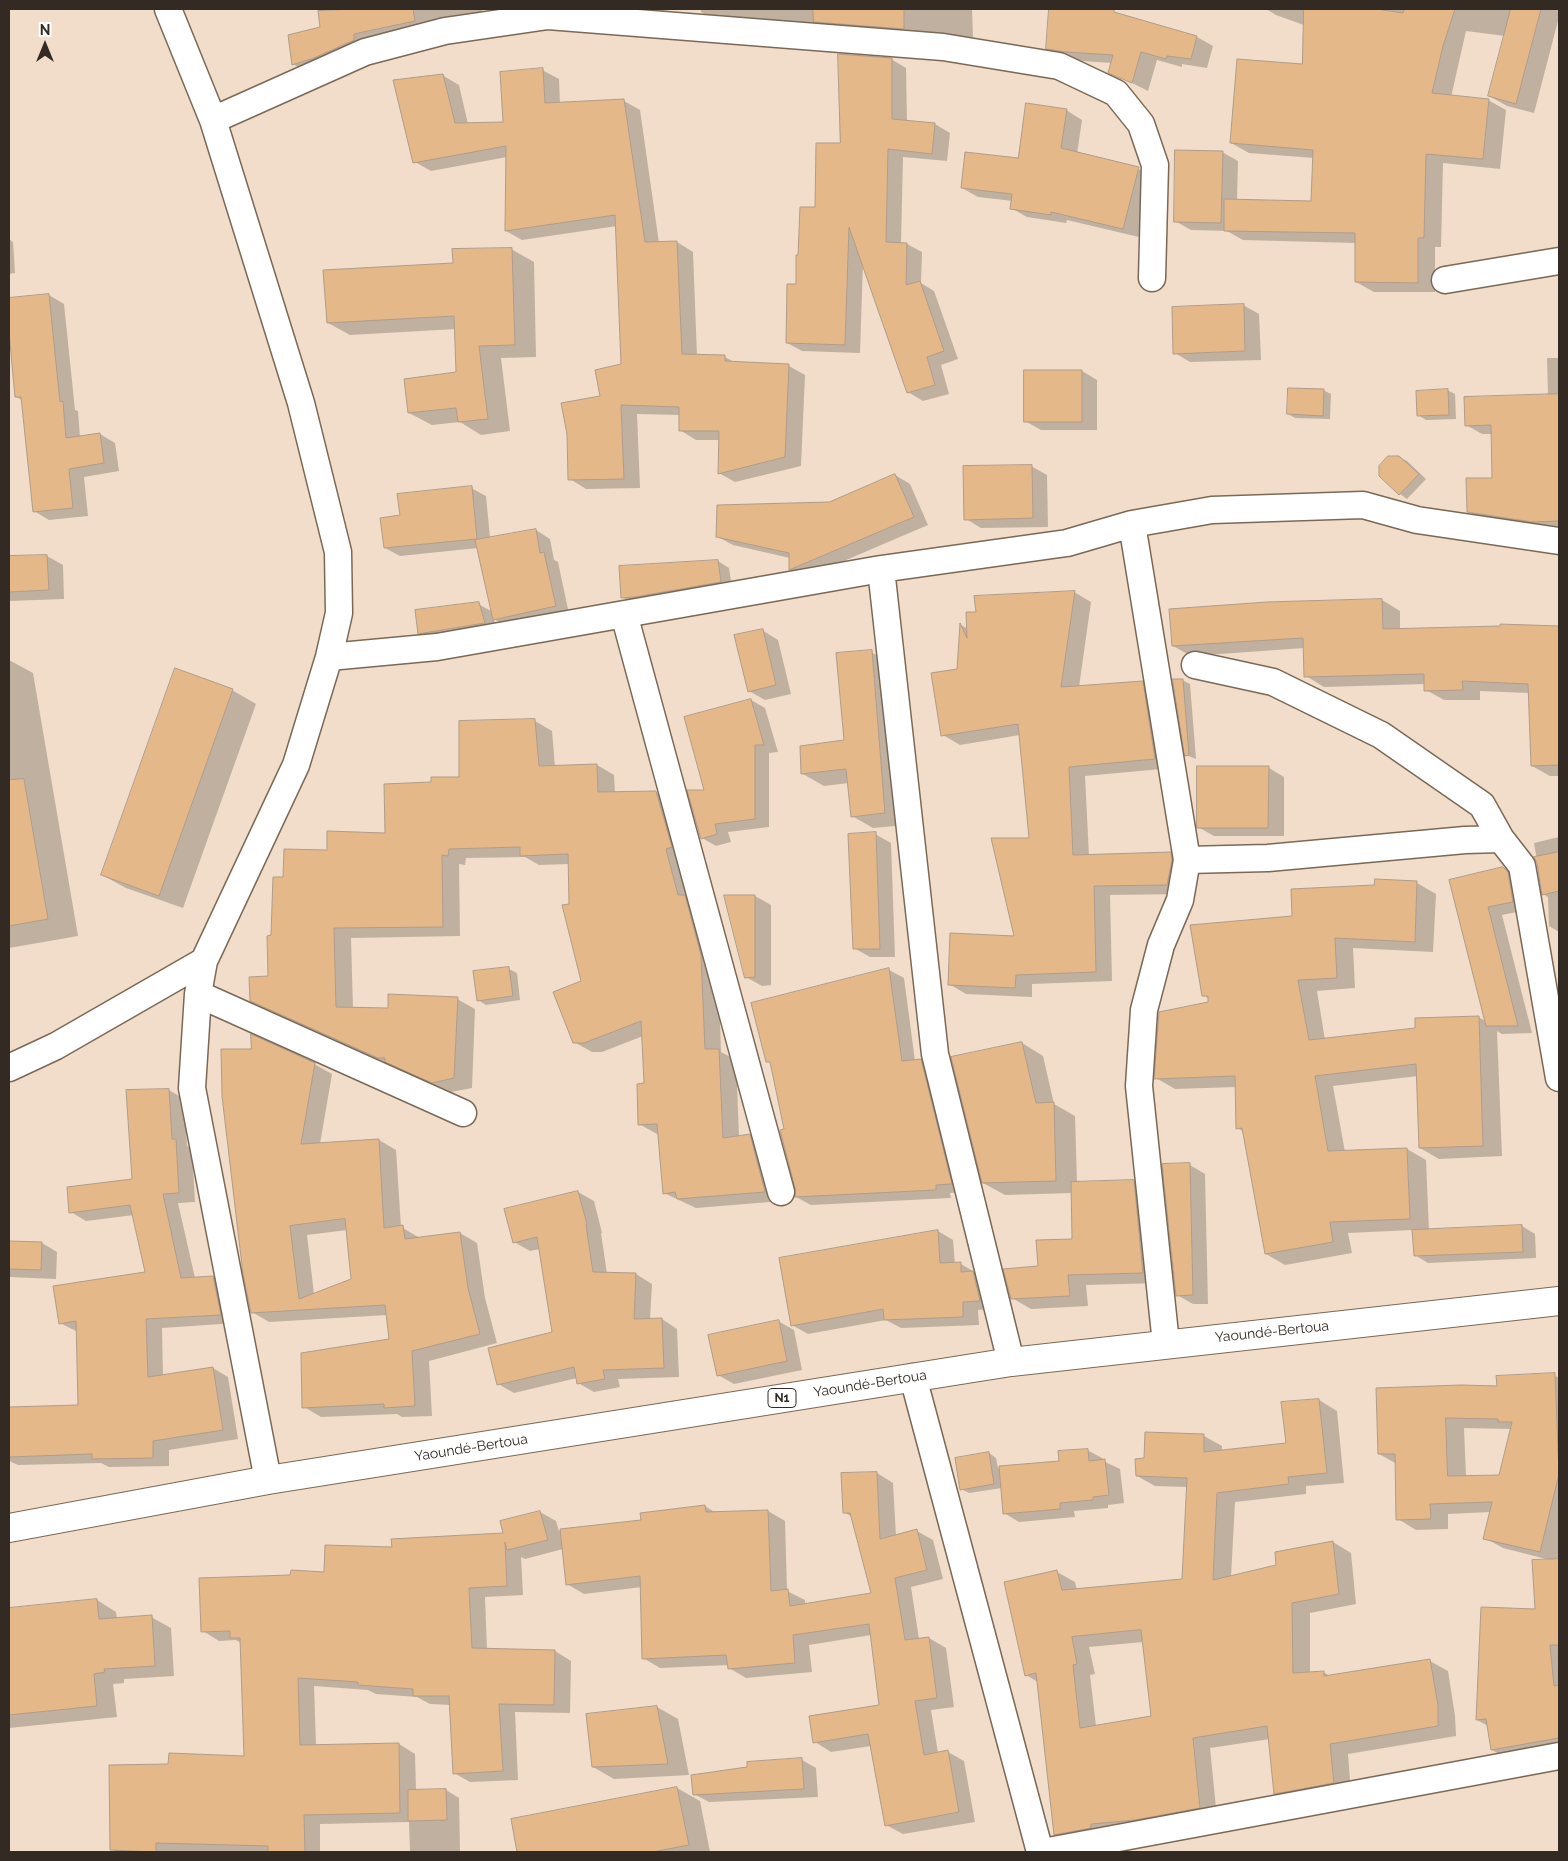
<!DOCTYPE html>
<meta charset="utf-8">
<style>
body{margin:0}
#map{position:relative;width:1568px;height:1861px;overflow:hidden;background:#f1ddc9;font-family:Raleway,sans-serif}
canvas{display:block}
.frame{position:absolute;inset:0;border:10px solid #322a23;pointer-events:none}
.north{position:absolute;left:20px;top:20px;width:50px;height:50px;-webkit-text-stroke:4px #fff;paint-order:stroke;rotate:0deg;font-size:14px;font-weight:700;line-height:20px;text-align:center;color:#322a23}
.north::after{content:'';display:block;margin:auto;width:18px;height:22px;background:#322a23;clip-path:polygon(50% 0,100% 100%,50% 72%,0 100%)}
</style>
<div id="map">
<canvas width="1568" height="1861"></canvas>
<div class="frame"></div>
<div class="north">N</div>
</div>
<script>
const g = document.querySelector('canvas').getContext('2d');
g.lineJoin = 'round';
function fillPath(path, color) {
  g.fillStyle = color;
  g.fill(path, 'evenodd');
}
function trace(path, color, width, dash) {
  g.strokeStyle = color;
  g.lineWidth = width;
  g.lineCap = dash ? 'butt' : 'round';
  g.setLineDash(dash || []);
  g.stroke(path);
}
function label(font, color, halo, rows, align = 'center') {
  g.font = font + ' Raleway,sans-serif';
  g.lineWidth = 4.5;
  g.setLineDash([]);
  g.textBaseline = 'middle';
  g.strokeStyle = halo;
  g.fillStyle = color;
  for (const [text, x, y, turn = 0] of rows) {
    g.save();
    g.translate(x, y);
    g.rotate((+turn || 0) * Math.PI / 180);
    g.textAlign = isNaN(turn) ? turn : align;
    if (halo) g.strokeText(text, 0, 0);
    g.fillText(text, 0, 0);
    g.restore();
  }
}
fillPath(new Path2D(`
 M335,9H482L484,16L307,72L293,64L336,11Z
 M646,9H680L652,12Z
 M701,9H972L973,37L932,39L718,22L701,12Z
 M1050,9H1096L1197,37L1213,46L1207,68L1182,64V67L1157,60L1148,91L1110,72L1112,63L1082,61L1063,57L1047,48Z
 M1266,9H1559V17L1534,113L1507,106L1489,96L1505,36L1466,31L1451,97L1488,100L1506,110L1500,169L1443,163L1441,247H1435V292H1374L1356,282V243L1243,240L1227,231L1191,230L1175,221L1222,152L1238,161L1237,200L1312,202L1314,158L1249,153L1231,143L1343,78L1354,43L1276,15Z
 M891,59L906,68L907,121L935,124L950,133L947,161L903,157L901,244H907L922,252L921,283L934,291L958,359L941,365L949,394L923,401L908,392L863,263L860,353L802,351L787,343L798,286L799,256L816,209L841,145Z
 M542,70L559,79L560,103L624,101L640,110L659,243L677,242L693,252L697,356L725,357L736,363L789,366L805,375L801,466L735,482L719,473L720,440H696L680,430V415L637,414L640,488L586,489L570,479L602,397L622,365L617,226L522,240L506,231L507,157L431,171L415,162L442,75L459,85L468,124L504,123Z
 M1066,110L1082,120L1077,154L1138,169L1154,178L1139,237L1067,220L1066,223L1027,217L1011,208L1013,201L978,197L962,188L1019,159Z
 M9,239L13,242L15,273L9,274Z
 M511,249L534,262L536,357L501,358L510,431L481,435L460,422L432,425L409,413L457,373L456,329L350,335L328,323L454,264Z
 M49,295L64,304L75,410L78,411L80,437L100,434L115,443L119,471L84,477L88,516L49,520L34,511L22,400L16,397L9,319V299Z
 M1243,305L1259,314L1261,360L1190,362L1175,353Z
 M1547,358H1559V530L1484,521L1468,511L1494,479L1492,434H1482L1466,425L1548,395Z
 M1082,371L1097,380V430H1041L1025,421Z
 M1323,390L1331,394L1330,419L1295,418L1288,414Z
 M1447,390L1455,394L1456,419L1426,420L1418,415Z
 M1399,457L1407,461L1426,479L1407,499L1400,494L1380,476Z
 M1031,466L1047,475L1048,527L981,528L966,519Z
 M895,475L910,484L928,525L804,578L789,569L790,558L733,545L718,537L829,503Z
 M471,488L486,496L490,538L536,530L550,539L554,560L558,562L569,614L509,628L494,619L497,631L432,641L419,633L478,604L493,612L478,548L400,556L385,548L401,516Z
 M47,556L63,565L64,599L9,601V558Z
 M718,561L729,568L732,588L634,604L622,597Z
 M1074,592L1091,602L1079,687L1142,683L1159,693L1172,768L1085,776L1089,856L1170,854L1187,864L1184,894L1110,895L1112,981L1032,984V997L966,994L949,984L1016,937L1030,839L1020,735L960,745L943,735L958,670L961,625L968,629L977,613Z
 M1382,600L1400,611V630L1501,627L1502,625L1559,628V776H1550L1532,766L1529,693L1480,691V700H1444L1426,690L1425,684L1324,687L1306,676L1305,648L1191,656L1173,646Z
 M762,630L778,640L791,694L765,700L749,691Z
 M871,652L893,664L906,825L873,828L852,816L849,783L824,786L803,774L845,741Z
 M9,660L33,673L78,936L9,948Z
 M1182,680L1190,684L1196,759L1186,755Z
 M232,690L256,704L183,908L126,888L102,875Z
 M751,700L765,708L778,752L769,753V827L728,832L731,842L716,846L702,838L706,791Z
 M535,721L552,731L555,767L597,765L614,775L615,793L656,792L674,802L718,966L721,1052L736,1060L739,1137L750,1136L767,1146L782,1201L696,1208L664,1193L660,1134H657L639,1124L645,1085L643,1036L602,1052H592L574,1042L583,982L570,905L569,864L539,865L525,857L466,858L465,865L459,864L460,936L351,938L353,1009L389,1010L457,999L475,1009L472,1088L451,1092L269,1010L251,1000L270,977L273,937L284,878L328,851L387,835L432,783L461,778Z
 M1269,768L1284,777V836H1214L1198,827Z
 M875,834L891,843L895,957H870L854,948Z
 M1559,837V932L1549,926L1548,897L1543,894L1534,843Z
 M1503,868L1518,876L1527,910L1502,915L1532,1033L1502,1034L1497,1031L1502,1156L1439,1159L1420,1148L1418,1076L1333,1086L1345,1152L1407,1149L1426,1160L1429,1231L1522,1226L1535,1234L1536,1258L1428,1263L1415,1255L1413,1230L1348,1233L1352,1253L1285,1265L1266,1254L1244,1132L1237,1128L1236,1087L1175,1089L1156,1078L1210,1003L1209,999L1203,995L1293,917L1376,886V880L1417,883L1436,894L1433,952L1353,948L1355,988L1317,991L1325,1040L1416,1029L1478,1017L1486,1021L1450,881Z
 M755,896L771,905V985L762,986L746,977Z
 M509,969L517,973L520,1000L486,1005L478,1000Z
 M889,970L904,978L915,1061H921L936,1069L966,1192L950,1193L951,1198L811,1205L796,1197L797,1188L771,1060Z
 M1022,1043L1043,1056L1054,1104L1075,1116L1077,1183L1133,1182L1152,1192L1161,1283L1086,1285L1088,1306L1031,1309L1012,1298L1039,1267L1074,1240L1072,1193L1005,1195L983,1183Z
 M314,1064L332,1074L320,1144L379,1140L396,1150L401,1227L420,1238L460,1233L477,1243L485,1298L497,1343L429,1361L432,1416L402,1417L397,1414L321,1417L304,1407L390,1340L387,1315L269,1322L252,1312ZM347,1230L353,1280L314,1294L307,1235Z
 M169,1090L184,1099L187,1146L192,1149L195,1202L178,1203L195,1278L213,1277L229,1286L236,1323L162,1328L163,1376L213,1368L228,1377L238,1439L169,1450V1466L109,1467L101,1463L18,1465L9,1461V1406L11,1407L80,1406L78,1332L60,1323L146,1273L134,1215L86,1221L71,1212L133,1180Z
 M1190,1165L1205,1174L1208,1304H1193L1177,1295Z
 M578,1192L594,1201L602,1233H601L607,1274H636L652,1284L650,1320L662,1319L677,1329L679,1377L618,1379L620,1387L594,1392L578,1383L577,1378L514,1393L498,1384L553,1333L540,1249L530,1251L514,1242Z
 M938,1231L953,1240L955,1264H961L976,1273L996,1309L978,1310L979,1325L901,1328L886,1320L808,1334L792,1325Z
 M9,1242L42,1243L57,1252L56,1279L9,1277Z
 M778,1321L794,1330L802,1370L734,1384L718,1375Z
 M1554,1375L1559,1378V1609L1552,1610L1550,1560L1503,1548L1485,1538L1491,1512L1448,1514V1529L1416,1530L1398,1519L1397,1464L1379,1454L1498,1388ZM1464,1428L1512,1429L1500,1476L1466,1477Z
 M1319,1400L1337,1411L1344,1483L1306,1486V1494L1235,1502L1231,1577L1277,1566L1276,1553L1333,1542L1351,1553L1356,1604L1310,1613V1673L1323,1672L1330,1676L1430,1661L1448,1671L1455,1716L1456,1736L1348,1754L1351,1793L1293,1803L1275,1793L1270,1739L1210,1748L1217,1818L1073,1844L1055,1834L1038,1682L1026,1675L1057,1572L1075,1582L1077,1590L1183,1580L1188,1487L1155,1486L1137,1476L1145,1459L1204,1436L1222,1446V1451L1287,1444ZM1143,1642L1152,1717L1096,1726L1090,1675L1095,1674L1089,1647Z
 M1087,1450L1102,1458L1103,1461L1120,1469L1124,1503L1108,1505V1508L1074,1511L1075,1517L1019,1522L1004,1513L1002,1488L969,1493L961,1489L989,1453L996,1458L998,1468L1060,1462Z
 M877,1473L893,1483L896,1536L917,1531L933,1540L943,1579L911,1587L919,1639L929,1638L946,1648L954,1707L931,1710L938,1753L948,1752L964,1761L975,1822L903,1834L886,1825L871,1746L831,1752L815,1742L880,1706L871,1635L809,1645L812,1672L746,1678L729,1668V1665L660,1668L643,1658L642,1587L584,1594L567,1584L563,1549L525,1559L521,1557L523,1595L485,1597L487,1650L555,1651L571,1661L570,1713L515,1712L518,1780L470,1782L454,1773L451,1705L430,1704L417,1697L376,1694L368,1690L314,1686L316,1746L399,1744L415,1754L416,1791L446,1790L459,1798L460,1852H410L409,1822L320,1824V1852H116L111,1849L170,1765L245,1757L241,1643L236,1640L219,1641L203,1631L326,1573L393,1548L504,1534L540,1512L556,1521L559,1531L642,1521L705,1506L716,1513L768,1511L785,1521L787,1591L805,1600V1605L872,1594L852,1517L844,1512Z
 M97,1600L116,1612L117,1619L151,1617L171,1628L174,1676L124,1679V1683L113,1684L117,1717L9,1728V1610Z
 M1546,1611L1559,1618V1751L1510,1760L1492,1750L1488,1726L1477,1720Z
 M657,1707L678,1719L689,1775L614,1779L593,1767Z
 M802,1760L816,1768L818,1797L709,1802L694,1794Z
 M677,1788L700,1801L710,1852H518L512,1820Z`), '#0003');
const building = new Path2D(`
 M357,9H413L415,21L354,34V40L314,58L292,65L288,35L320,27L318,11Z
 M813,9H904V29L814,22Z
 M1049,9H1114V12L1197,36L1191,59L1167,56L1166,59L1141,52L1132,83L1108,73L1113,55L1065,52L1046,49Z
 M1304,9H1376L1403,13L1404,9H1455L1443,46L1432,93L1489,99L1483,159L1426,154L1424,238H1418V283L1355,282V233L1224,231V199L1311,201L1313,150L1230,143L1237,59L1302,64Z
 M1511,9H1541L1516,104L1488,96Z
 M838,54L892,58V119L935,123L932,154L888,149L886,242L907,243L906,285L920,281L944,351L927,357L935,385L907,393L849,227L845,345L786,343L787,284H796V255H798L800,207H815L816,143H840Z
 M543,68L545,103L624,99L645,242L677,241L682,354L725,355V361L789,364L785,457L718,474L719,431H679V407L621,405L624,479L568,480L567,434L561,403L600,396L595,370L621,364L615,215L505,231L506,146L413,163L393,80L443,74L455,123L503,122L500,72Z
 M1026,103L1067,109L1061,148L1139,167L1123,229L1051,212V215L1010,209L1012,194L961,188L965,152L1018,158Z
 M1175,150L1223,151L1221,223L1174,222Z
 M512,248L515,345L479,346L488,419L458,422L456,408L408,413L404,379L456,372L454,316L327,323L323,270L453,263L452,249Z
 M49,294L60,402L63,401L66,438L100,433L104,463L69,469L73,508L33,512L21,397H15L9,332V298Z
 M1244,304L1245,351L1173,354L1172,307Z
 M1024,370H1082V422H1024Z
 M1288,388L1324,389L1323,416L1287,414Z
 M1448,389L1449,415L1417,416L1416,391Z
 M1559,394V521L1532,522L1467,512L1466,478H1492L1491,425L1465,426L1464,397Z
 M1388,456H1399L1419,474L1399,495L1379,476V466Z
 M1032,465L1033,518L964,520L963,466Z
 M895,474L914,517L789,570V553L716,537L717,505L829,502Z
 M472,486L477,539L384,548L380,518L400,515L397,494Z
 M536,529L540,553L544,552L556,606L493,620L475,540Z
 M47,555L49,590L9,592V556Z
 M718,560L721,582L635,597L621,598L619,566Z
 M1075,591L1061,687L1143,681L1155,759L1069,767L1073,855L1171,852L1172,860L1167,885L1094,886L1096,972L1016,975L1015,988L948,985L950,933L1014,936L991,838H1029L1018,724L941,736L931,673L957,669L960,623L967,638L966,612H976L974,596Z
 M1382,599L1383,629L1500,626V624L1559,626V765L1531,766L1528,684L1462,681L1463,690L1424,691V674L1304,677L1303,638L1172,646L1169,609L1267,602Z
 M479,602L485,623L418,634L415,610Z
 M763,629L776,685L748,692L734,635Z
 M872,650L885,813L851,817L846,769L801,774L800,746L844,740L836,653Z
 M175,668L233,689L159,896L101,875Z
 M1173,679H1183L1189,755L1185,756Z
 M751,699L764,745H755V819L715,824L717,834L701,839L687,790H704L684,717Z
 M535,719L539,766L597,764L598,792L656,791L672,847L666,849L678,895H685L701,955L705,1049H719L723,1138L750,1134L765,1192L677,1199L675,1192L663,1194L657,1124L638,1125L637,1084L644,1083L641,1021L584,1043H573L553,992L581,981L562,905L569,904L568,854L520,856V847L449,849L448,856L442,855L443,927L334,928L336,1007L388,1008V994L458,997L454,1078L432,1083L385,1062V1058H378L250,1001L249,977L268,976L267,936L271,935L273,877H283L284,849L327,850V831L385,833L384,784L431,782V777H459V721Z
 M1197,766H1269L1268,828H1197Z
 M24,779L48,919L9,926V780Z
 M876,832L880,949H853L848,834Z
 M1559,852V891L1542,895L1537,863L1534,857Z
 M1503,867L1508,872L1513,902L1488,907L1518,1026H1486L1449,880Z
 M1375,879L1417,881L1415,942L1335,938L1337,978L1298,980L1309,1040L1415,1028V1018L1479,1016L1483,1146L1419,1148L1416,1064L1315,1076L1328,1151L1407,1148L1410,1219L1330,1222L1333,1242L1265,1254L1242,1128L1236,1129L1235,1076L1154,1079L1159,1012L1208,1002V996H1202L1190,925L1292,916L1291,889L1374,885Z
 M724,895H755V977L745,978Z
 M509,967L513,996L477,1001L473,971Z
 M889,968L902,1061L921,1059L952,1184L936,1185V1190L795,1197V1188L780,1130L784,1129L770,1062H766L751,1003Z
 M251,1034L315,1063L301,1144L379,1139L384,1228L403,1225L405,1239L460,1232L468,1288L480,1334L412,1351L415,1406L384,1408V1404L302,1408L301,1353L389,1339L385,1305L251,1313L243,1274L222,1096L221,1049H251ZM345,1219L351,1279L299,1299L290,1226Z
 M1022,1042L1036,1103L1054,1102L1056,1181L982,1183L951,1057Z
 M169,1089L172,1139H176L179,1193L163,1194L181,1278L213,1276L221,1315L146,1319L148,1377L213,1367L223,1430L153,1441V1458L92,1459V1454L9,1457V1407L78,1405L76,1321L59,1324L53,1286L145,1272L130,1205L69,1213L67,1187L132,1179L126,1090Z
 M1190,1163L1193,1295L1176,1296L1162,1164Z
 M1134,1180L1143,1273L1068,1275L1070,1296L1011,1299L1003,1269L1038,1266L1036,1240L1072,1239L1071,1182Z
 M578,1191L587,1224L586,1225L593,1272L636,1273L634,1319L662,1318L664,1368L603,1370L605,1379L577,1384L574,1367L497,1385L488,1348L552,1332L537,1237L513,1243L504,1209Z
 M1522,1225L1523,1252L1414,1256L1412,1230Z
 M938,1230L940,1263L961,1262V1272L973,1271L980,1301L963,1302V1317L884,1320L883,1309L791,1326L779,1258Z
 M9,1241L42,1242L41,1270L9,1269Z
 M779,1320L787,1361L717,1376L708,1335Z
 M1555,1373L1559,1474L1540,1552L1483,1539L1492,1502L1430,1504L1431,1519L1396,1520L1395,1454H1378L1376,1388L1461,1385L1497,1386L1496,1376ZM1446,1418L1498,1419V1422H1512L1499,1475L1448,1476Z
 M1319,1399L1327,1473L1288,1477L1289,1484L1217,1493L1213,1580L1276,1565L1275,1552L1333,1541L1339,1594L1292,1603L1293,1673L1324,1671V1676L1430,1659L1438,1705V1726L1330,1744L1334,1783L1274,1794L1267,1726L1193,1738L1200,1808L1135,1820L1091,1824V1828L1054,1835L1036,1673L1025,1676L1004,1582L1057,1570L1062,1590L1182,1579L1187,1478L1136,1476L1135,1459L1144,1458L1145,1432L1204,1434V1452L1286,1443L1281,1402ZM1141,1630L1151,1716L1080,1728L1073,1665L1077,1664L1072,1637Z
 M1088,1449L1089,1461L1105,1459L1109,1495L1093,1497V1500L1060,1503V1509L1003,1514L999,1466L1059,1461L1058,1451Z
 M989,1452L994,1484L960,1490L955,1458Z
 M877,1472L880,1539L917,1529L927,1570L895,1578L905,1640L929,1637L937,1698L915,1701L924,1755L948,1750L959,1812L885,1826L868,1734L813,1743L809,1716L879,1705L869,1624L793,1635L795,1663L728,1669L726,1655L642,1659L640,1576L566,1585L560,1529L641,1520L640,1513L705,1505L706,1512L768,1510L771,1591L788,1589L790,1606L871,1593L850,1513H843L841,1473Z
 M540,1511L548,1540L507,1550L505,1542L507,1586L469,1588L472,1648L555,1650L554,1705L499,1704L503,1771L453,1774L449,1696H413V1689L358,1685V1682L298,1678L300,1745L399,1743L400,1813L304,1815L305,1852H268V1846L156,1843V1852L110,1850L109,1765L168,1764L169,1753L244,1756L240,1638H230V1631L201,1632L199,1578L290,1575L291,1570L324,1572L325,1545L392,1547L391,1539L503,1533L500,1521Z
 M1559,1559V1645H1550L1554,1686L1559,1685V1738L1491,1750L1486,1719L1476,1720L1481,1607L1535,1609L1532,1560Z
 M97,1599L99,1619L152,1615L155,1666L104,1669L105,1672L94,1674L97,1706L9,1715V1608Z
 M657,1706L668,1764L592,1767L586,1714Z
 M802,1758L804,1789L693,1795L691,1775L747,1767V1762Z
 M677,1787L689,1845L652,1852H517L511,1819Z
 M446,1789L447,1820L408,1821V1790Z`);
fillPath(building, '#e4b889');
trace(building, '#af9c89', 1);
const minor = new Path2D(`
 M168,9L213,120L301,403L338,552L339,613L329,657L296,765L204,961L198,994L192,1088L268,1480
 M213,120L365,52L445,31L548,16L943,47L1059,66L1116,93L1141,124L1155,165L1152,278
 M1445,280L1559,261
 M1132,524L1187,860L1180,900L1161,945L1144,1010L1139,1086L1166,1344
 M881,569L1067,543L1132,524L1212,510L1363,505L1417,520L1559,541
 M624,614L781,1192
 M329,657L437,647L881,569L935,1054L1011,1362
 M1195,665L1273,682L1381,735L1482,805L1501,839L1522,866L1559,1078
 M1187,860L1268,858L1465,840L1501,839
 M198,994L463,1113
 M9,1068L56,1046L204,961
 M913,1377L1040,1852
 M1043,1852L1559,1756`);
const trunk = new Path2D(`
 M9,1528L268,1480L1011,1362L1559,1301`);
trace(minor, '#7b6957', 29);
trace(trunk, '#7b6957', 30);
trace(minor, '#fff', 26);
trace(trunk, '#fff', 28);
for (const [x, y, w] of [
 [782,1398,28]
]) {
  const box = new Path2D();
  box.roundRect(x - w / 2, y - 9.5, w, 19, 4);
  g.fillStyle = '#fff';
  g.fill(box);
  trace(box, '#322a23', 1);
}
label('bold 12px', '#322a23', null, [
 ["N1",782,1398]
]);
label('14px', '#322a23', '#fff', [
 ["Yaoundé-Bertoua",1272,1332,-6],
 ["Yaoundé-Bertoua",870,1384,-9],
 ["Yaoundé-Bertoua",471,1448,-9]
]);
</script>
